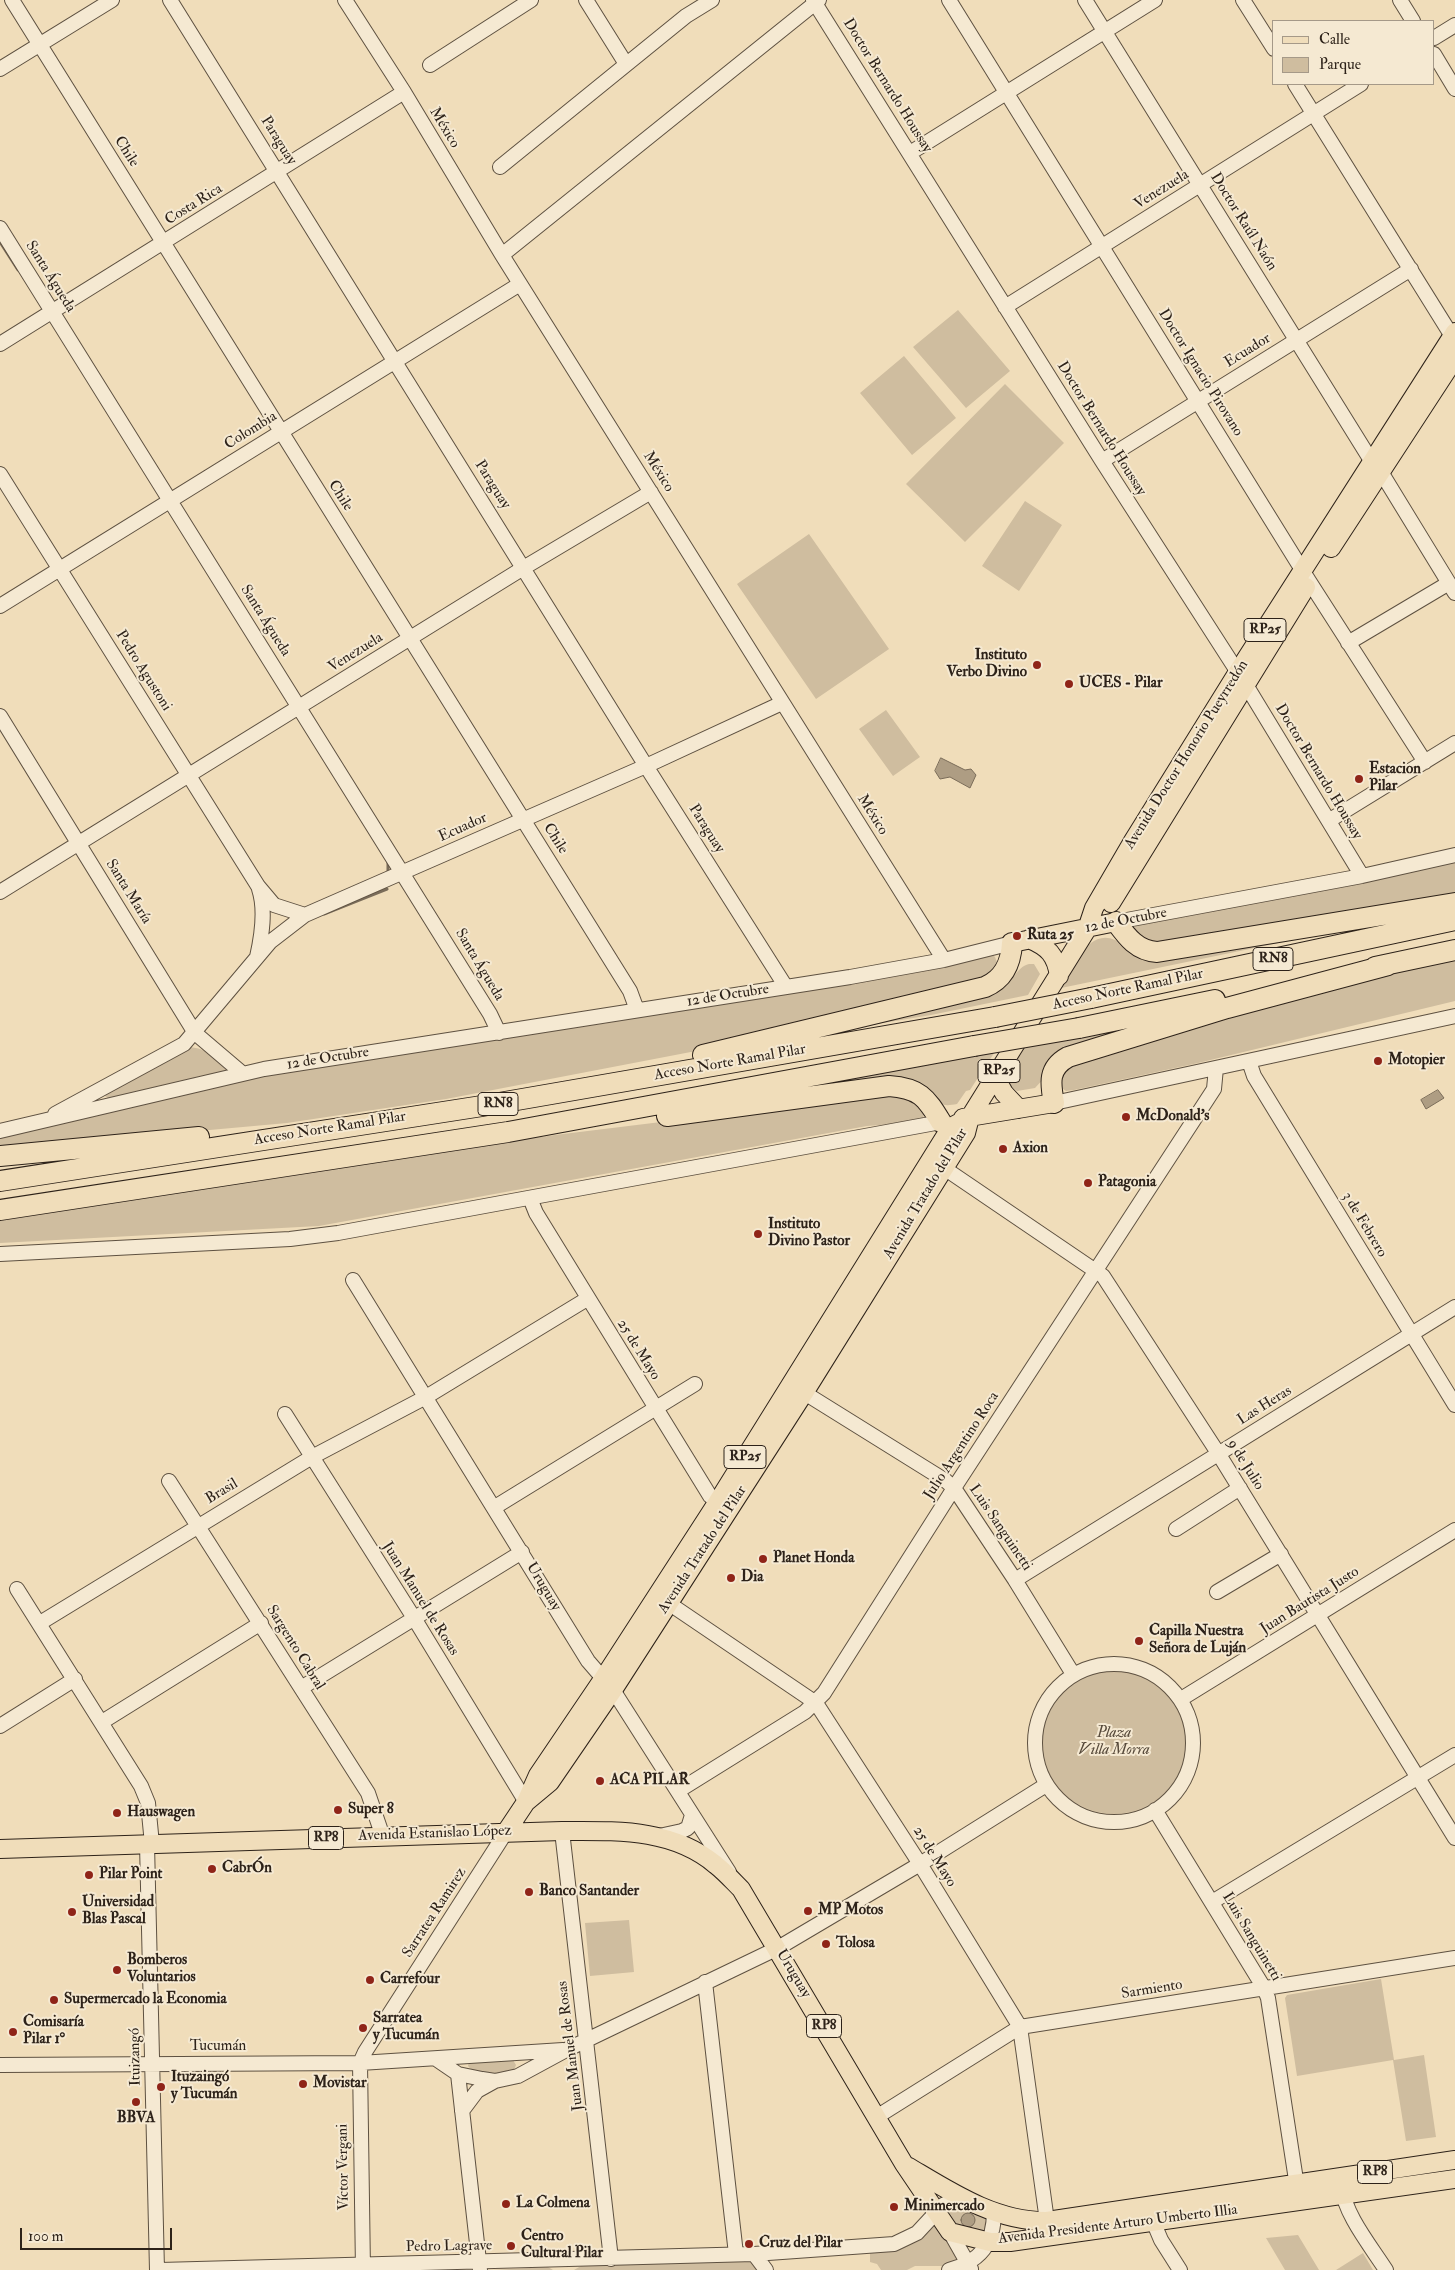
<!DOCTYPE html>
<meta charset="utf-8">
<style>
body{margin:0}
#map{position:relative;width:1455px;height:2270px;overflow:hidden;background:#f0ddba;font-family:"IM FELL Double Pica",serif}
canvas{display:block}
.legend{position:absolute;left:1272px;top:20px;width:162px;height:65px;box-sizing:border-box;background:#f5e9d2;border:1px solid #a59988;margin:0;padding:6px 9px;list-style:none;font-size:15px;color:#2d2219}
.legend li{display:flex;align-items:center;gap:10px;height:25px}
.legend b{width:25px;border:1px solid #a59988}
.scale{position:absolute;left:20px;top:2228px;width:152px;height:22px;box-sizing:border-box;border:2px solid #2d2219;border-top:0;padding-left:6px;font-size:15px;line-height:18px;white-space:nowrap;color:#2d2219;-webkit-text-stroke:4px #f5e9d2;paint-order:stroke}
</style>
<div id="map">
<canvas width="1455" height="2270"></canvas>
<ul class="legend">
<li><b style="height:6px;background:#f0ddba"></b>Calle</li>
<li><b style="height:14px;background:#cfbd9f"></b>Parque</li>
</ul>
<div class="scale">100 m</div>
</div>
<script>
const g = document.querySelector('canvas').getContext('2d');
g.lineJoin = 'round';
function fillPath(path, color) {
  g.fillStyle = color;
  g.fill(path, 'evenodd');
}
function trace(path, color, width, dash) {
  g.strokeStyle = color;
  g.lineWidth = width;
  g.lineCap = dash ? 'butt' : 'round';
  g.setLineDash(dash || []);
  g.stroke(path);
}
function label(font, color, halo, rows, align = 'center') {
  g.font = font + ' "IM FELL Double Pica",serif';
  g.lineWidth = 4;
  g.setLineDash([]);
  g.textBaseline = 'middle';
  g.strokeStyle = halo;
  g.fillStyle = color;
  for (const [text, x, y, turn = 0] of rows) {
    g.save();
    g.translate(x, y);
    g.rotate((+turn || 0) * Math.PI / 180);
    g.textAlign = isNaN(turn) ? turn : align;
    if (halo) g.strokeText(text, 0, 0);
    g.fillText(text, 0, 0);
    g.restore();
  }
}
fillPath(new Path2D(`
 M958,310L1010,371L966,408L913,347Z
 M904,356L956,418L912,455L860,393Z
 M1005,384L1064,443L965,542L906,484Z
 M1025,501L1062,525L1019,591L982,566Z
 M809,534L889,649L816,699L737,584Z
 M886,710L920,757L893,776L859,729Z
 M1455,858V896L1150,947L1132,930L1139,922Z
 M1322,934L1061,988C1073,969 1087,928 1115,940C1121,942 1126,947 1131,951Z
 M992,954L995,957L998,965L993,975L722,1046L446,1099L287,1123L0,1149V1138L239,1079L409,1051L608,1023L710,1002Z
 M1455,960V1001L1198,1063L1074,1090L1066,1091L1060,1087L1063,1066L1298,994Z
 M1029,964H1034L1040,974L1028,995L931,1015L865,1026L996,993C1011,985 1016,967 1029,964Z
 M1231,1002L1046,1076L1035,1088L1017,1091L1008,1084L1006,1075L1027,1041Z
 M185,1047C200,1046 218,1055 227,1068L223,1074L108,1098L105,1096V1091Z
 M998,1047L970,1090L966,1091L957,1104C938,1108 935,1101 922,1090L754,1098Z
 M906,1092L925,1111L923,1118L906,1123L867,1126L319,1226L0,1243V1219L347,1164L555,1135Z
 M1042 1742a72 72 0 1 1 144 0a72 72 0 1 1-144 0Z
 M629,1920L634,1972L590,1976L585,1923Z
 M1381,1979L1394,2060L1424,2055L1436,2137L1406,2141L1393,2060L1297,2076L1285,1998L1287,1995Z
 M513,2060L516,2065L514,2070C501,2073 477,2078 468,2066L469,2062Z
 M956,2204L986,2217L989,2227L983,2233L958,2229L947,2214L948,2210Z
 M932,2226H939L958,2260L952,2265L943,2266H915L907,2270H881L877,2264L870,2262V2249Z
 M1298,2235L1319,2270H1285L1266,2238Z
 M1363,2253L1373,2270H1336Z
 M749,2261L753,2262L758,2270H574L581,2266Z
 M548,2267L553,2270H492Z`), '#cfbd9f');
const water = new Path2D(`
 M941,758L965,770L971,769L976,775L970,788L950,777L940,779L935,771Z
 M1438,1090L1444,1098L1426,1109L1421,1100Z
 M961 2220a7 7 0 1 1 14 0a7 7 0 1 1-14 0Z`);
fillPath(water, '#ae9d83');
trace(water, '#7a6c59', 1);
trace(new Path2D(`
 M0,242L18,270
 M388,862V871
 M324,914L387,889`), '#7a6c59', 3);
const minor = new Path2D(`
 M12,0L630,991L637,1010
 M170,0L646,766L786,987
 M345,0L404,92L502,255L944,960
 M586,0L626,64
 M813,0L1102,461L1246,685L1362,876
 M949,0L1309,581L1425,762
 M1085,0L1372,462
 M1243,0L1274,49
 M1400,0L1413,21
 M1434,38L1455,25
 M1434,54L1455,89
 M430,65L531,0
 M0,69L112,0
 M1295,84L1455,341
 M910,153L1155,0
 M500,167L686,16L712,0
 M0,228L490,1014L499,1033
 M502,255L819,0
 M1005,307L1361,84
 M0,344L404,92
 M1102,461L1411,269
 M1381,472L1455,593
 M0,474L258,886L274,905L305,915
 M0,606L520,284
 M1348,643L1449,583
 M0,716L195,1033L242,1073
 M1330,820L1455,743
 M0,892L525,567L651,492
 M1116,922L1362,876L1455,855
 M257,957C262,935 266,910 259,889
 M1249,1061L1254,1076L1455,1405
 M1054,1103L1455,1016
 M55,1114L184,1044L270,942L305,915L646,766L782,703
 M0,1131L264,1069L850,977L944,960L1012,943
 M944,1168L1103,1276L1218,1453L1455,1838
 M530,1198L536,1213L710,1496L724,1508
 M0,1254L290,1239L338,1233L941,1122
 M353,1280L588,1661L613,1690L729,1872
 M795,1387L946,1481L954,1488L1015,1580L1073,1674
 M285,1414L414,1618L526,1802
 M169,1481L368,1793L383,1837
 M495,1507L695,1384
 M1176,1529L1240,1488
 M1015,1580L1455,1307
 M17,1589L141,1786L148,1803L152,1844
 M1217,1592L1281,1554
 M661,1598L816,1703L920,1864L1020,2027L1047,2221
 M40,1623L312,1457L426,1397L587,1299
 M1035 1743a79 79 0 1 1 158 0a79 79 0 1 1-158 0Z
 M301,1688L522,1552
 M1181,1699L1455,1530
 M102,1722L261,1623
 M0,1726L75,1679
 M678,1791L805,1712L824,1693L954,1488L1214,1089L1216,1068
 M1155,1810L1264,1988L1268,1998L1298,2193
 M562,1831L611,2259
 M659,1836L682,1831L688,1828L692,1815
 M147,1844L157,2270
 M1212,1902L1455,1755
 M705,1982L736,2254
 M436,2059L458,2074L482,2079L495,2081L518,2076L566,2050L778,1948L920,1864L1046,1785
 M0,2065L360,2063L563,2050
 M458,2074L480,2270
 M462,2111L477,2091L495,2081
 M878,2116L1020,2027L1455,1958
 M1341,2185C1345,2215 1370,2245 1386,2270
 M1153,2221L1161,2240L1180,2270
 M950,2232L971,2269
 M754,2254L766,2270
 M160,2270L754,2254L894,2244L917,2233L943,2205L959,2197
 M363,2270L360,2063L365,2052L506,1832
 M949,2270C981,2261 994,2244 994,2211`);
const major = new Path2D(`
 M1331,548L1455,358
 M1111,903L1306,587
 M1029,939C1048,947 1056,955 1059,976
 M1012,943L1116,922
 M995,1077L1004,1093L1019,1109
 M963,1118L1054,1103
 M526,1802L550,1782L613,1690L804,1393L966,1133L970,1117L1087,929L1094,908L1133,841L1246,659L1455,332
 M506,1832L526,1802L538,1775L603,1679L717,1503L951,1127L970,1117
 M0,1849L562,1831C616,1831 672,1828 716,1865C725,1872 733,1881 741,1889L904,2164L950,2232L990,2242H1010L1455,2179
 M909,2167C951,2192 996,2222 1047,2221L1455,2160`);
const highway = new Path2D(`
 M1116,922C1127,937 1137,951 1157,952L1455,903
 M1375,967L1455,950
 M1091,998L1455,920
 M1079,1028L1215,1000
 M703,1055L985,987C1004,979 1011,963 1012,943
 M1054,1103C1050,1083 1048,1068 1068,1057L1227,1008L1388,965
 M667,1116L889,1086C919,1088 926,1097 941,1122
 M0,1156L199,1137
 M0,1181L482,1106L995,1017
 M0,1210L508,1132L974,1046`);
trace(minor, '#5e5141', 16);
trace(major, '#2d2219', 20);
trace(highway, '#2d2219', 22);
trace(minor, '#f5e9d2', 14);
trace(major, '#f0ddba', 18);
trace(highway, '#f0ddba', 20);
const highwayBridge = new Path2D(`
 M995,1017L1091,998
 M974,1046L1079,1028`);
trace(highwayBridge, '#2d2219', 22, []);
trace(highwayBridge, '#f0ddba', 20);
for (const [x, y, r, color] of [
 [1037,665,5,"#8f2418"],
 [1069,684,5,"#8f2418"],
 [1359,779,5,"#8f2418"],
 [1017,936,5,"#8f2418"],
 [1378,1061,5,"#8f2418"],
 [1126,1117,5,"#8f2418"],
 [1003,1149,5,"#8f2418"],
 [1088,1183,5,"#8f2418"],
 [758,1234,5,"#8f2418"],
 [763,1559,5,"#8f2418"],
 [731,1578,5,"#8f2418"],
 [1139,1641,5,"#8f2418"],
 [600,1781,5,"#8f2418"],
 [338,1810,5,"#8f2418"],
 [117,1813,5,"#8f2418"],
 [212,1869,5,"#8f2418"],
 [89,1875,5,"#8f2418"],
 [529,1892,5,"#8f2418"],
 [808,1911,5,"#8f2418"],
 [72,1912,5,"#8f2418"],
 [826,1944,5,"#8f2418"],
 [117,1970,5,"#8f2418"],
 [370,1980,5,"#8f2418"],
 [54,2000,5,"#8f2418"],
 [363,2028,5,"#8f2418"],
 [13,2032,5,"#8f2418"],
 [303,2084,5,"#8f2418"],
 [161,2087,5,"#8f2418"],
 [136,2102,5,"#8f2418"],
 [506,2204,5,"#8f2418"],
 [894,2207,5,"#8f2418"],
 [749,2244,5,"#8f2418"],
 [511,2246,5,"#8f2418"]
]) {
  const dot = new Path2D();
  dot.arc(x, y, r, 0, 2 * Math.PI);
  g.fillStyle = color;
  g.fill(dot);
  trace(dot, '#f5e9d2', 2);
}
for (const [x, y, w] of [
 [1265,630,42],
 [1273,959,40],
 [999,1071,42],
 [498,1104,40],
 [745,1457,42],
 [326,1838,35],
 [824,2026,35],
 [1375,2172,35]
]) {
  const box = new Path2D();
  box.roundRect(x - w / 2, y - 11.5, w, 23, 4);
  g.fillStyle = '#f5e9d2';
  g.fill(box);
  trace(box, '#2d2219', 1);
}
label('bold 14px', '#2d2219', null, [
 ["RP25",1265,630],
 ["RN8",1273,959],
 ["RP25",999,1071],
 ["RN8",498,1104],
 ["RP25",745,1457],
 ["RP8",326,1838],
 ["RP8",824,2026],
 ["RP8",1375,2172]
]);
label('15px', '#2d2219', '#f5e9d2', [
 ["Doctor Bernardo Houssay",887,86,58],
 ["México",444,128,59],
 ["Paraguay",278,141,58],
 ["Chile",126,152,58],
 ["Venezuela",1162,190,-32],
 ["Costa Rica",194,205,-32],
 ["Doctor Raúl Naón",1243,222,58],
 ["Santa Águeda",50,277,58],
 ["Ecuador",1248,351,-32],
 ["Doctor Ignacio Pirovano",1200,373,58],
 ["Doctor Bernardo Houssay",1101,429,58],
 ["Colombia",251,431,-32],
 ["México",658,472,58],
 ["Paraguay",492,485,58],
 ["Chile",340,496,58],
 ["Santa Águeda",265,621,58],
 ["Venezuela",356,653,-32],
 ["Pedro Agustoni",143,671,58],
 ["Avenida Doctor Honorio Pueyrredón",1187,755,-58],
 ["Doctor Bernardo Houssay",1318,772,59],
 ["México",872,815,58],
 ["Ecuador",463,828,-24],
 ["Paraguay",706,829,58],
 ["Chile",555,839,58],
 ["Santa María",128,892,58],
 ["12 de Octubre",1126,921,-11],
 ["Santa Águeda",479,965,59],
 ["Acceso Norte Ramal Pilar",1128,990,-12],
 ["12 de Octubre",728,996,-9],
 ["12 de Octubre",328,1059,-9],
 ["Acceso Norte Ramal Pilar",730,1063,-10],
 ["Acceso Norte Ramal Pilar",330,1129,-9],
 ["Avenida Tratado del Pilar",926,1194,-59],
 ["3 de Febrero",1364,1225,59],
 ["25 de Mayo",638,1350,58],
 ["Las Heras",1265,1406,-32],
 ["Julio Argentino Roca",962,1446,-57],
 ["9 de Julio",1245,1465,58],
 ["Brasil",222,1492,-31],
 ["Luis Sanguinetti",1000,1528,56],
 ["Avenida Tratado del Pilar",703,1550,-57],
 ["Uruguay",543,1587,59],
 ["Juan Manuel de Rosas",420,1599,58],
 ["Juan Bautista Justo",1310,1601,-32],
 ["Sargento Cabral",295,1648,58],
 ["Avenida Estanislao López",435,1834,-2],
 ["25 de Mayo",934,1857,58],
 ["Sarratea Ramirez",435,1913,-57],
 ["Luis Sanguinetti",1251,1937,59],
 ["Uruguay",793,1974,59],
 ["Sarmiento",1152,1990,-9],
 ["Juan Manuel de Rosas",571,2046,-97],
 ["Tucumán",218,2047],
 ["Ituizangó",136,2057,-91],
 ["Víctor Vergani",344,2167,-91],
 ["Avenida Presidente Arturo Umberto Illia",1118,2225,-7],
 ["Pedro Lagrave",449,2247,-1]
]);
label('bold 15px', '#2d2219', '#f5e9d2', [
 ["Instituto",1027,656,"right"],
 ["Verbo Divino",1027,673,"right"],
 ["UCES - Pilar",1079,684],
 ["Estacion",1369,770],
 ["Pilar",1369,787],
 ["Ruta 25",1027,936],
 ["Motopier",1388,1061],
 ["McDonald's",1136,1117],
 ["Axion",1013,1149],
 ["Patagonia",1098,1183],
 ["Instituto",768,1225],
 ["Divino Pastor",768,1242],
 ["Planet Honda",773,1559],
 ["Dia",741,1578],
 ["Capilla Nuestra",1149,1632],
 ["Señora de Luján",1149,1649],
 ["ACA PILAR",610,1781],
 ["Super 8",348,1810],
 ["Hauswagen",127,1813],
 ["CabrÓn",222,1869],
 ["Pilar Point",99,1875],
 ["Banco Santander",539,1892],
 ["Universidad",82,1903],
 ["Blas Pascal",82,1920],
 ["MP Motos",818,1911],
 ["Tolosa",836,1944],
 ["Bomberos",127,1961],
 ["Voluntarios",127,1978],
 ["Carrefour",380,1980],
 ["Supermercado la Economia",64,2000],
 ["Sarratea",373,2019],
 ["y Tucumán",373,2036],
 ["Comisaría",23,2023],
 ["Pilar 1°",23,2040],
 ["Ituzaingó",171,2078],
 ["y Tucumán",171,2095],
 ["Movistar",313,2084],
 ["BBVA",136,2119,"center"],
 ["La Colmena",516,2204],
 ["Minimercado",904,2207],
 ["Centro",521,2237],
 ["Cultural Pilar",521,2254],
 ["Cruz del Pilar",759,2244]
], 'left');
label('italic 15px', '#56493a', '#f5e9d2', [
 ["Plaza",1114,1734],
 ["Villa Morra",1114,1751]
]);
</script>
